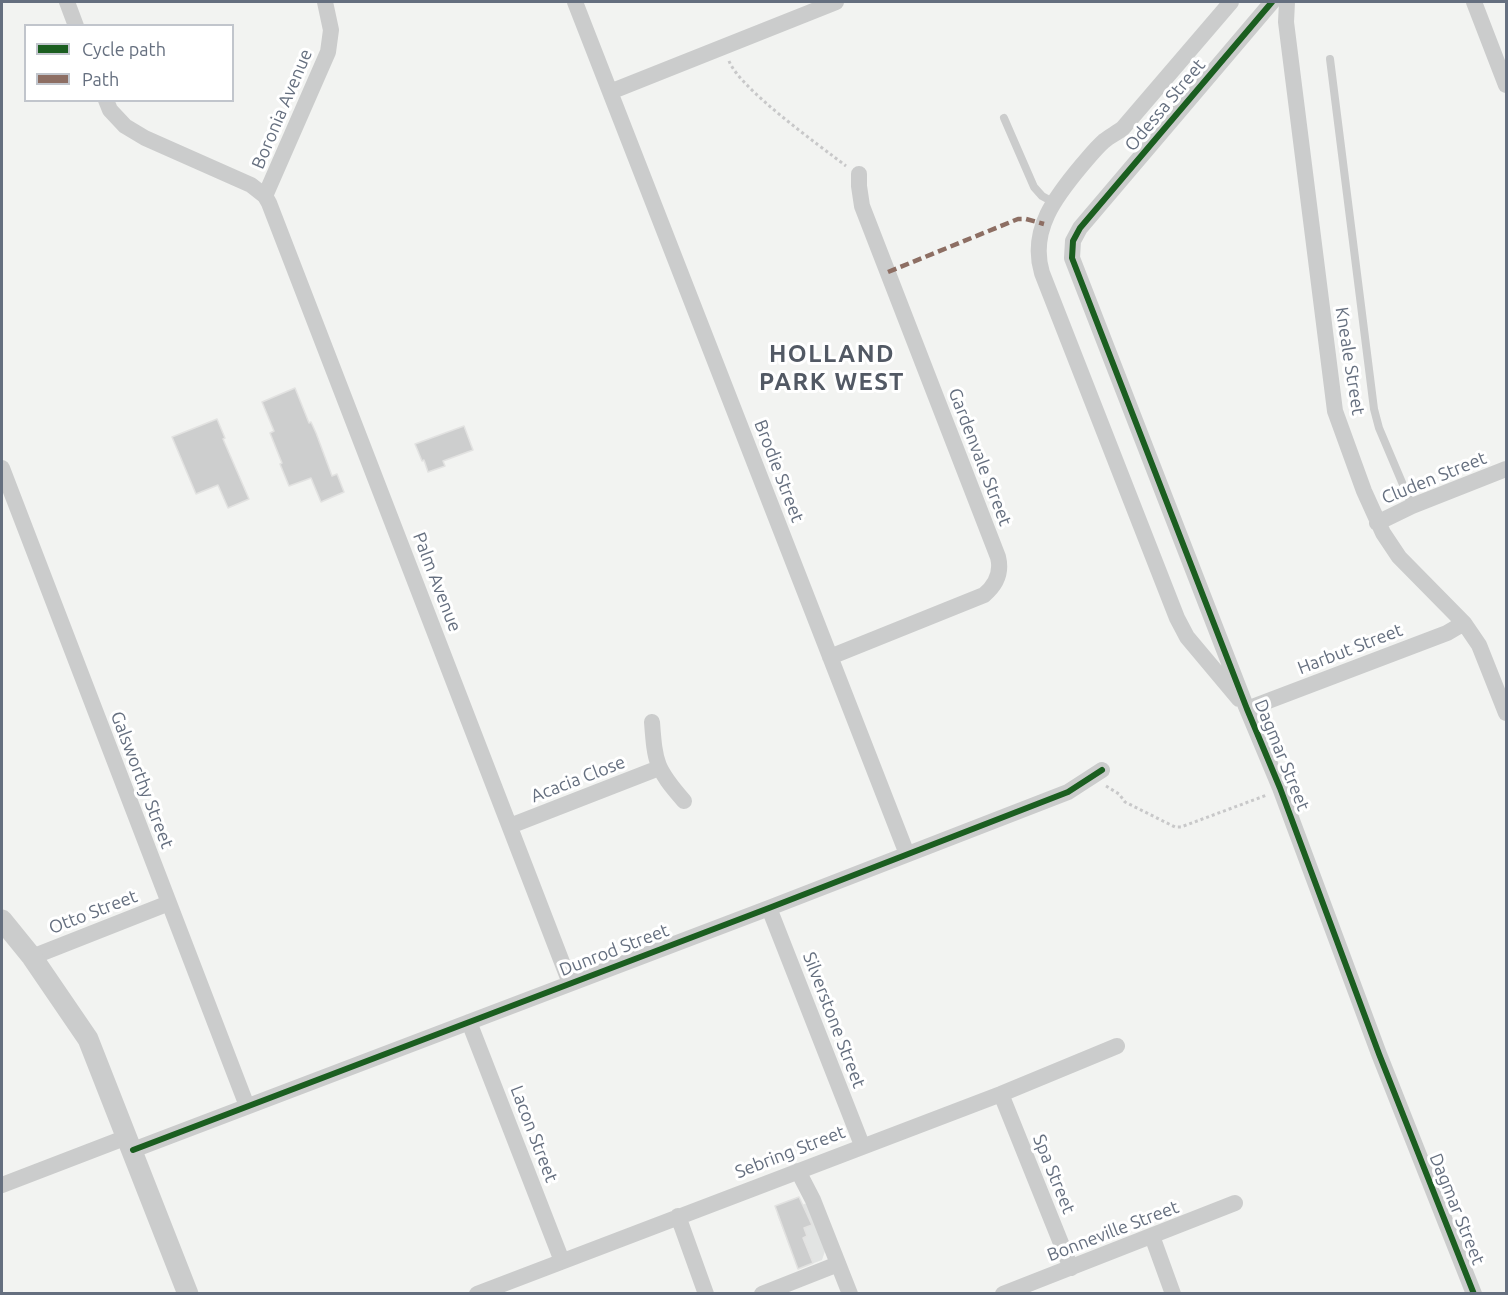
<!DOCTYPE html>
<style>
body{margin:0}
#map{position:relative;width:1508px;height:1295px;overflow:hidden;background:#f2f3f1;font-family:Ubuntu,sans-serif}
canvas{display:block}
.frame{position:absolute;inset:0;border:3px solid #656f7f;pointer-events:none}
.legend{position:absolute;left:24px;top:24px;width:210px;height:78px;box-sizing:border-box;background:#fff;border:2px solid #c1c5cc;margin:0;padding:8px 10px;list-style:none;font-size:18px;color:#656f7f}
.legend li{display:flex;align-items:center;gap:12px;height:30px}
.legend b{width:30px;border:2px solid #c1c5cc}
</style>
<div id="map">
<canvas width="1508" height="1295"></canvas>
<div class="frame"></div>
<ul class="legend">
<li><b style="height:8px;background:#1b5e20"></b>Cycle path</li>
<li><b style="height:8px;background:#8d6e63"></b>Path</li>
</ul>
</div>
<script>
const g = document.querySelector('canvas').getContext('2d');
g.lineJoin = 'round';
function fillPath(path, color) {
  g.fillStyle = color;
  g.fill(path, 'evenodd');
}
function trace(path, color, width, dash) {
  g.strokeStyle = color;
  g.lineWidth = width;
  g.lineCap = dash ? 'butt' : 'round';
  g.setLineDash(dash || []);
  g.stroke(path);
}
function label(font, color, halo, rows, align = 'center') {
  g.font = font + ' Ubuntu,sans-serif';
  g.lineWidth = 6;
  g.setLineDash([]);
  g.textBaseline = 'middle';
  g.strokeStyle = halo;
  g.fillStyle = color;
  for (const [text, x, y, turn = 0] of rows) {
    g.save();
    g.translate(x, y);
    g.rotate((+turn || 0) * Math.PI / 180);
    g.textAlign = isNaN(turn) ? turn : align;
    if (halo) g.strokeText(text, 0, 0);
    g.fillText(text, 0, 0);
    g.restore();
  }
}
fillPath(new Path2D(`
 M807,1203L825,1251L822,1260L798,1269L777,1214Z`), '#e2e4e3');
const building = new Path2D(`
 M295,388L309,423L311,422L316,433L332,476L337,474L344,492L321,502L311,478L289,486L280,464L282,463L270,433L274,431L262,402Z
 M217,419L225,438L223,439L249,499L228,508L218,485L196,494L172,437Z
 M464,426L473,450L443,461L445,466L428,472L424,460L422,461L415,444Z
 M799,1197L812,1225L804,1228L807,1236L803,1238L813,1263L798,1269L775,1206Z`);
fillPath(building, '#cdcece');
trace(building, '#e2e2e1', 1.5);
trace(new Path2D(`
 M729,61C740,89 819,145 846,166
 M1106,786L1119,794L1125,802L1175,827H1181L1267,795`), '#c8c8c9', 3, [3, 3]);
trace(new Path2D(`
 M1330,59L1374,409L1379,428L1412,506
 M1004,118L1034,187L1042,196L1053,202`), '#cbcccc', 8);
trace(new Path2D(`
 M67,2L76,26
 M575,2L907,854
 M1231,2L1123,128C1117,133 1110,136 1104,141C1096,148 1089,157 1082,165C1056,196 1029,230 1042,273L1177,618L1187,637L1239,699
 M1272,2L1080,228L1073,241L1072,258L1247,709L1280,788L1379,1054L1474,1294
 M1287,2L1286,22L1335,411L1364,491L1383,533L1399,557L1464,623L1479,645L1506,713
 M1474,2L1506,85
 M610,92L836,2
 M106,100L110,110L125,126L145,138L251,185L265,196L269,203L570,983
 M265,196L328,52L331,30L325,2
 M2,468L247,1106
 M1377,523L1412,506L1506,469
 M830,657L984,595C996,585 1002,573 998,557L862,206L859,186V174
 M1247,709L1447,633L1464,623
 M652,722C655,763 656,769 684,801
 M510,826L659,768
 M769,908L862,1145
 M32,957L169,903
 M469,1022L562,1261
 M1001,1094L1071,1268
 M133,1150L769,908L1068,792L1102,770
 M798,1171L813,1200L850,1294
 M2,1185L127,1137
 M678,1216L706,1294
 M1152,1236L1173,1294
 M477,1294L1001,1094L1117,1046
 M762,1294L838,1264
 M1003,1294L1235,1203`), '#cbcccc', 16);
trace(new Path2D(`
 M2,920L32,957L88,1039L188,1294`), '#cbcccc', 21);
trace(new Path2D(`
 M888,272L1018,219H1026L1044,224`), '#8d6e63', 4.5, [9, 4.5]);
trace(new Path2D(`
 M1272,2L1080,228L1073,241L1072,258L1247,709L1280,788L1379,1054L1474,1294
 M133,1150L769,908L1068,792L1102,770`), '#1b5e20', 6);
label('18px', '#656f7f', '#fff', [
 ["Odessa Street",1165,105,-50],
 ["Boronia Avenue",282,109,-67],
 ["Kneale Street",1350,361,81],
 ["Gardenvale Street",980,457,69],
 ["Brodie Street",779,471,69],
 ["Cluden Street",1434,478,-22],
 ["Palm Avenue",437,582,69],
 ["Harbut Street",1350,649,-21],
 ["Dagmar Street",1282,755,68],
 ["Acacia Close",578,779,-21],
 ["Galsworthy Street",142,780,69],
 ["Otto Street",93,912,-21],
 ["Dunrod Street",614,950,-21],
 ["Silverstone Street",834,1020,69],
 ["Lacon Street",534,1134,69],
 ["Sebring Street",790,1152,-21],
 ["Spa Street",1054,1174,68],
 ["Dagmar Street",1457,1209,68],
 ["Bonneville Street",1113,1231,-21]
]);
g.letterSpacing = '1.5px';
label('bold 24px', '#525964', '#fff', [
 ["HOLLAND",832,354],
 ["PARK WEST",832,382]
]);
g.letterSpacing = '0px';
</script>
